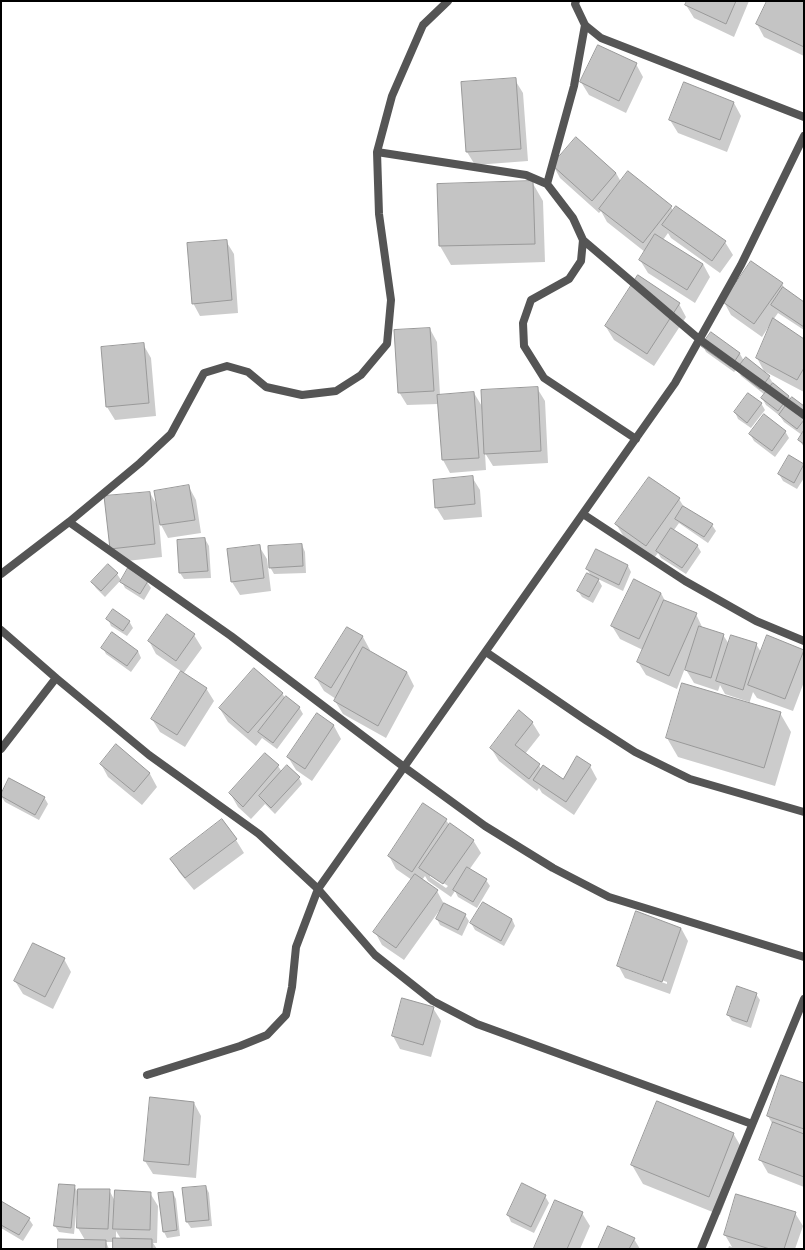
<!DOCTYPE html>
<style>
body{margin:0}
#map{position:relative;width:805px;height:1250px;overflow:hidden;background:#fff;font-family:"Open Sans",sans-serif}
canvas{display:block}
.frame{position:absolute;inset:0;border:2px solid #000;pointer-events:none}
</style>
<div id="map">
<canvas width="805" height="1250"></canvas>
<div class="frame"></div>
</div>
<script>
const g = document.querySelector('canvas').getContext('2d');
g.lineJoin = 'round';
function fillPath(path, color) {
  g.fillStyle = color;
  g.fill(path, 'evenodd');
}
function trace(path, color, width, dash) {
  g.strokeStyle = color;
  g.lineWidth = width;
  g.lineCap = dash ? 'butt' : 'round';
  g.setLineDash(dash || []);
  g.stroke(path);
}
fillPath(new Path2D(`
 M688,1H749L734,37L694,18L686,5Z
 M768,1H804V56L764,37L757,24Z
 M636,64L643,77L626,113L589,95L581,82Z
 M515,80L523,93L528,161L475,165L467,152L463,83Z
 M684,83L734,103L741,116L727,152L678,133L670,120Z
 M553,165L616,173L621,182L671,207L673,211L725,242L733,255L720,273L671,238L668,233L663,240L703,264L710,277L695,303L648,273L640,260L645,252L607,222L601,211L599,213L560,178Z
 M532,182L543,201L545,262L451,265L440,246Z
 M226,241L234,254L238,313L200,316L193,303Z
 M782,284L786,291L804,303V330L778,313L773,320L804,340V392L764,371L757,358L771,323L762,337L731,315L724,302Z
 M679,304L686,317L654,366L614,340L606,327Z
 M430,329L437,342L440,395L474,393L483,408L537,388L545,401L548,463L493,466L485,453L486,470L450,473L443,460L438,404L407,405L399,392Z
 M711,333L740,354L744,361L747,358L769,377L773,383L789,396L791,401L804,408V447L799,440L802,435L784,422L780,416L766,405L762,398L765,395L741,376L737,369L734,372L706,352L703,346Z
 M143,344L151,358L156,416L115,420L107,407Z
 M761,403L765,410L751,428L738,419L735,412Z
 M785,431L789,438L775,457L754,441L750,434Z
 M790,457L804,465V478L797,489L783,481L779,474Z
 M472,477L480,490L482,517L444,520L436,507Z
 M189,487L196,500L201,533L168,538L159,521L162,557L118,562L111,549L150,493L158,507Z
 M679,499L684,507L712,525L716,531L708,543L679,523L674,530L697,545L701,552L686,574L661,558L658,553L654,558L624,537L616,524Z
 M205,539L209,546L211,578L184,579L180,573Z
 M302,545L305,552L306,573L274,574L270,567Z
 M259,546L267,559L271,591L240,595L232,582Z
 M596,551L628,566L631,572L623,591L598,579L602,586L593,603L582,597L578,591L591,576L587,569Z
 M117,574L121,580L105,597L96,588L92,582Z
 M121,580L122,582H147L151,588L144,600L125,588Z
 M661,593L665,601L696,614L703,629L723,635L729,644H756L761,652L803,650L804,682L793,711L757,698L753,692L749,704L780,713L791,732L775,786L678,757L667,738L748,704L749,702L725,694L720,685L718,691L694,683L685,668L677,689L646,675L638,662L643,650L620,639L612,626Z
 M108,619L129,621L133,628L127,636L111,626Z
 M348,628L363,637L370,650L369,652L407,672L414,686L386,738L343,714L335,701L336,699L324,691L316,678Z
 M194,635L202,648L183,674L206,688L214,701L185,747L160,732L152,719L182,672L156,654L149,641Z
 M103,648L138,651L141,658L131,672L106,654Z
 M282,693L285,698L299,707L303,714L277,749L262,738L256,746L228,722L220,709Z
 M318,715L334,726L341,739L312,781L296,770L288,757Z
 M532,722L540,735L525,754L539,765L541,769L563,780L590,766L597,779L574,815L542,793L539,788L537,791L499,761L491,748Z
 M116,745L150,774L157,787L142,805L108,777L101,764Z
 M265,754L278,766L282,772L299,778L302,784L275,814L265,804L251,819L238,807L230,793Z
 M1,796L44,797L48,804L39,820L5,802Z
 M446,820L450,826L473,840L481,853L469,870L486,880L490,886L477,908L458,897L455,891L451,897L428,881L425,876L422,880L437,891L444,904L465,915L469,921L462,936L440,925L437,919L440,911H439L404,960L382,945L375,932L412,880L396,869L389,856ZM430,874L448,886L446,888L430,877Z
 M222,821L236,840L244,853L194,890L179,872L172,859Z
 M512,919L515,926L504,946L475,930L471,923Z
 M681,928L688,941L670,994L625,978L618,965ZM627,968L667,982V984L627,970Z
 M64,959L71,972L53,1009L23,994L15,981Z
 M756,994L760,1000L751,1028L732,1021L728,1015Z
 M433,1008L441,1021L431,1057L400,1049L393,1036Z
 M804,1084V1187L768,1173L760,1159L773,1125L768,1116Z
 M194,1103L201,1116L196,1178L153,1174L145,1161Z
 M733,1133L744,1152L720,1215L643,1184L632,1165Z
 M74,1186L79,1194L109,1190L115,1201L150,1193L158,1206L157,1243H153L157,1249H114V1242H106L109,1249H59L85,1240L78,1228V1206L77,1205L74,1234L59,1232L55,1226ZM116,1231L121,1239H116Z
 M206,1187L209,1193L212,1226L191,1228L187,1222Z
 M173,1193L176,1199L180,1236L167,1238L164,1232Z
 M545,1196L549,1203L534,1233L511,1222L508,1215Z
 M1,1202L29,1219L33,1225L23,1241L1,1228Z
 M582,1213L590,1226L580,1249H536L535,1248Z
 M795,1213L803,1226L795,1249H728L729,1246L732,1247L725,1235Z
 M634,1239L640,1249H599Z`), '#0003');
const building = new Path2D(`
 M687,1H736L726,24L685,5Z
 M767,1H804V47L756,24Z
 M598,45L637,63L619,101L580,82Z
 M516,78L521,149L466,152L461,82Z
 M684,82L734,102L720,140L669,120Z
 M576,137L616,173L592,201L552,165Z
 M628,171L672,206L643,243L599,209Z
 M533,181L535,244L439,246L437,184Z
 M676,206L726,241L712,261L662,225Z
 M655,234L703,264L687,290L639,260Z
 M227,240L232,300L192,304L187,243Z
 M751,261L783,283L754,324L723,302Z
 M638,275L680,303L647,354L605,326Z
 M783,287L804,302V327L771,305Z
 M773,318L804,339V368L797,380L756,358Z
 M430,328L434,391L398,393L394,330Z
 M711,332L740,353L731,367L701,346Z
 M144,343L149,403L106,407L101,347Z
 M746,357L770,376L760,389L736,370Z
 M773,383L789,396L778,411L761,398Z
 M538,387L541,451L484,454L481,390Z
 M474,392L479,458L442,460L437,395Z
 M748,393L762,403L747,423L734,412Z
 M792,397L804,406V420L797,429L779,415Z
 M764,414L786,431L772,451L749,434Z
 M804,430V444L798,440Z
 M789,455L804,464L794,483L778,474Z
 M473,476L475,504L435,508L433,480Z
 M649,477L680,498L646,546L615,524Z
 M189,485L195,520L160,525L154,491Z
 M150,492L155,544L110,549L104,496Z
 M683,506L713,524L704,537L675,519Z
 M671,528L698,545L682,568L656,551Z
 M205,538L208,571L179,573L177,540Z
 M302,544L303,566L269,568L268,546Z
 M260,545L264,578L231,582L227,549Z
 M596,549L628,565L619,585L586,569Z
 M108,564L118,573L101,591L91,582Z
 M128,568L148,581L140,594L120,582Z
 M587,573L599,579L589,597L577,591Z
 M634,579L661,593L639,639L611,626Z
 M664,600L697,613L669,676L637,662Z
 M113,609L130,621L123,631L106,619Z
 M167,614L195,634L176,661L148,641Z
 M699,626L724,634L711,678L685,670Z
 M347,627L363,636L331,688L315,678Z
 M112,632L138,651L127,666L101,648Z
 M731,635L757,643L743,690L716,681Z
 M767,635L804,650L785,699L748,685Z
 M363,647L407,672L378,726L334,701Z
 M254,668L283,693L248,733L219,708Z
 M181,671L207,688L177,735L151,719Z
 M682,683L781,712L764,768L666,738Z
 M286,696L300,707L273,743L258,732Z
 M519,710L533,722L515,745L540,764L529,779L490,748Z
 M317,713L334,725L305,769L287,757Z
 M116,744L150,773L134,792L100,764Z
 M265,753L279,765L243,807L229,793Z
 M577,756L591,765L566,802L533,780L543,765L563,779Z
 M287,765L300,777L271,808L259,796Z
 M9,778L45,797L35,815L1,796V794Z
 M423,803L447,819L412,872L388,856Z
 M222,819L237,839L185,878L170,859Z
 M450,823L474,840L443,884L419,868Z
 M467,867L487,879L473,902L453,890Z
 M415,874L438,890L396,948L373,932Z
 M483,902L512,919L501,941L470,923Z
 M444,903L466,914L458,930L436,919Z
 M636,911L681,928L662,982L617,966Z
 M33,943L65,958L45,997L14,981Z
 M737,986L757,993L747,1022L727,1015Z
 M402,998L434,1007L423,1045L392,1036Z
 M781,1075L804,1083V1129L767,1116Z
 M150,1097L194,1102L189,1165L144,1161Z
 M657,1101L734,1133L709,1197L631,1165Z
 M773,1122L804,1134V1177L759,1160Z
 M522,1183L546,1195L531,1227L507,1215Z
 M59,1184L75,1185L71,1228L54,1226Z
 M206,1186L209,1220L186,1222L182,1188Z
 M78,1189H110L108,1229L77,1228Z
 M115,1190L151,1192L150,1230L113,1229Z
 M173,1192L177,1230L163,1232L158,1193Z
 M736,1194L796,1212L784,1249H770L724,1235Z
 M555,1200L583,1212L567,1249H536L534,1248Z
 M1,1201L30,1218L19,1235L1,1225Z
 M608,1226L635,1238L629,1249H598Z
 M113,1238L152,1239V1249H113Z
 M58,1239L106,1240V1249H58Z`);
fillPath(building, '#c4c4c4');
trace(building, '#999', 1);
trace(new Path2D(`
 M576,1L575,4L585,25L601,38L804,117
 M377,152L526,175L547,184L573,218L583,240L581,261L569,279L531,300L523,323L524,346L544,378L636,439
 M547,184L574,86L585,25
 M583,240L699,339L804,415
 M583,514L685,581L756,621L804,641
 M69,522L231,636L404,767L485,826L553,868L609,897L804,957
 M1,574L69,522L140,463L171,434L204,373L227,366L248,372L266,387L302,395L336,391L361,375L387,344L391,300L379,214L377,152L392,96L423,25L448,1
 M1,630L56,678L149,755L259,834L318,889L375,955L433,1001L477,1024L752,1124
 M486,652L587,721L635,752L690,779L804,812
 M1,749L56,678
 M147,1075L240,1046L267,1035L286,1015L292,987L296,947L318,889L675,383L741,265L804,136`), '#555', 8);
trace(new Path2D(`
 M701,1249L804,999`), '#555', 8);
</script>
